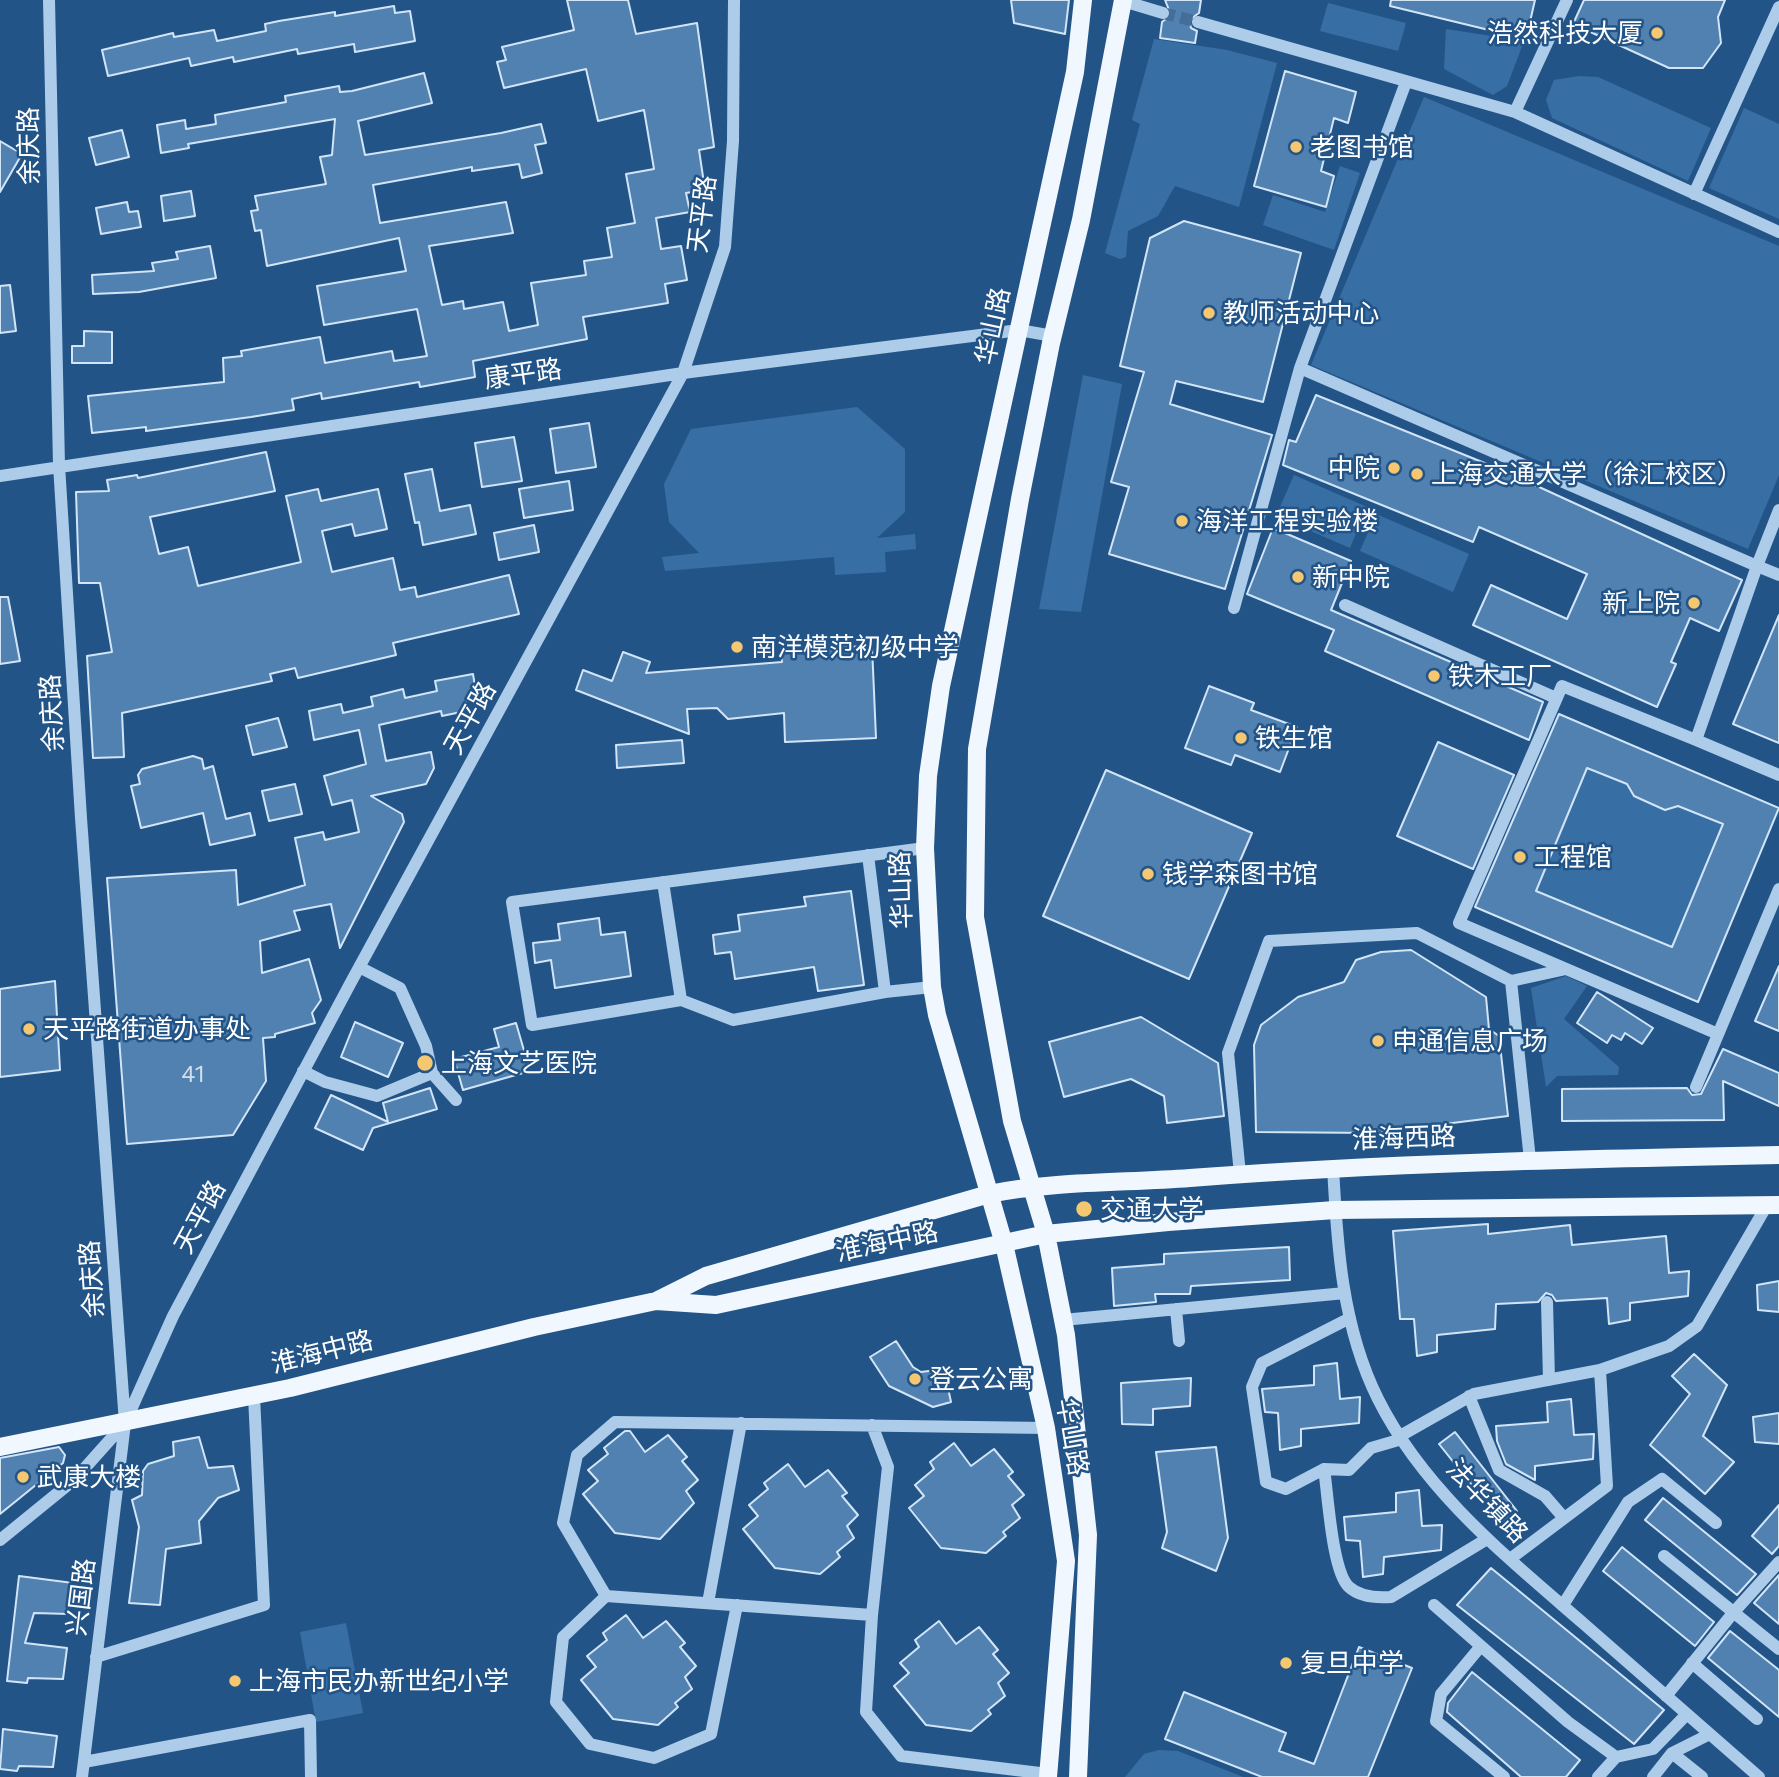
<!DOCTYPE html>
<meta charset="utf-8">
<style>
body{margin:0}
canvas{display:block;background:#235487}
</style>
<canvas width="1779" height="1777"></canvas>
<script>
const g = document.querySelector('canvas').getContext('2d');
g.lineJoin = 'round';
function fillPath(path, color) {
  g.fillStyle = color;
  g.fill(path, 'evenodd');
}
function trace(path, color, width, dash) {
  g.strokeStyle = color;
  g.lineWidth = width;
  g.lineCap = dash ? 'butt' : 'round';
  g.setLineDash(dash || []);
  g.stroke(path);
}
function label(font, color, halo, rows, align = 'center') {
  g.font = font + ' Commissioner,"Noto Sans SC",sans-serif';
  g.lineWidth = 5;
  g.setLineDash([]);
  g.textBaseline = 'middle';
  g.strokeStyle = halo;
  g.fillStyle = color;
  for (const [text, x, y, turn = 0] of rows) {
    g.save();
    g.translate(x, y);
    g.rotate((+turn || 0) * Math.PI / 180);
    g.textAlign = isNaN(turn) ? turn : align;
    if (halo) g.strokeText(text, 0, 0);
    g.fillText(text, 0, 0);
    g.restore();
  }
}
fillPath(new Path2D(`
 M1328,3L1406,23L1398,51L1320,31Z
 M1446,29L1524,41L1507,86L1493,95L1444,69Z
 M1154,39L1227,50L1277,63L1239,207L1175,186L1158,216L1128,231L1126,257L1120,259L1105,253L1140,124L1132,120Z
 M1579,76L1598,77L1711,128L1688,181L1552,118L1546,100L1554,80Z
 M1424,97L1779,246V475L1748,549L1311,365Z
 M1744,108L1779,124V219L1709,188Z
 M1340,166L1360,173L1334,250L1263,225L1273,195L1325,212Z
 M1083,375L1122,384L1081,612L1039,609Z
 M857,407L905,449V512L877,538L915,534L916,549L885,552L886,572L835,575L834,557L665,571L662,557L699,553L669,522L664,484L691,429Z
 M1294,475L1367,507L1350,548L1276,516Z
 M1376,514L1469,554L1453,592L1360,551Z
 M1587,768L1627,784L1634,796L1665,810L1678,806L1723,824L1672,947L1536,891Z
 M1566,976L1587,986L1564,1019L1619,1067L1618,1075L1557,1076L1546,1087L1531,988Z
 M346,1623L363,1713L316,1722L300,1632Z
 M1159,1750L1178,1751L1243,1777H1125L1144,1754Z`), '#376fa4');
const building = new Path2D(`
 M567,0H628L636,34L697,23L714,147L699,150L705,190L686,193L690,212L656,218L661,249L681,246L687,280L665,284L668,303L583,317L587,339L473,361L475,377L420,387L419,382L322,399L321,393L292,399L294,410L251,417L146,431V427L92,433L88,396L224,382L223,358L242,356L241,351L320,337L325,363L392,351L394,361L427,356L417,309L324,325L317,286L406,271L399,238L267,266L261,230L255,231L251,211L258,210L255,196L326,184L320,157L332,155L335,119L188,144L189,148L161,153L157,125L185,120L186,129L216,124L215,115L286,102L285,96L339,86L340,92L352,91L424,73L432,103L358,121L365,155L501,133L541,124L546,143L535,145L542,173L522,178L519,164L472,171V167L373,185L380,223L506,202L513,233L429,246L442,305L463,301L464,309L503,302L509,331L538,325L531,283L586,275L584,261L612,257L607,228L635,223L626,174L654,169L644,110L598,121L586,69L504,88L497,62L506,60L502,47L574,30Z
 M1011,0H1069L1065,34L1014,23Z
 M1165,0H1201L1199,13L1189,20L1191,28L1197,31L1195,43L1160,38L1162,22L1171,15Z
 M1391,0H1535L1526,39L1390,6Z
 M1584,0H1725L1718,17L1721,43L1703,68H1669L1573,24Z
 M394,6L395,13L410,11L415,41L355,52L354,44L298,54L297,49L234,62L233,57L191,66L189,58L108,76L102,50L173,33L174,37L214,30L217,41L266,31L265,24L279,21L335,12V16Z
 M1285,71L1356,92L1348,123L1334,118L1321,171L1334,176L1326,207L1254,186Z
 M122,130L129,157L96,165L89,138Z
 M0,141L22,154L0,192Z
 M191,191L195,216L164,221L161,196Z
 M127,202L129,212L138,211L141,227L101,234L96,208Z
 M1184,221L1301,253L1263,402L1176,381L1170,404L1272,435L1225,589L1109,554L1129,487L1111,482L1144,372L1120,366L1150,238Z
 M210,246L216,278L139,292L93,294L92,275L154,271L152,263L178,259L176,252Z
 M10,285L16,331L0,333V286Z
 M84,331L112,332V363H72V346H84Z
 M1316,395L1502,470L1742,580L1719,631L1690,618L1671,662L1676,664L1657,707L1473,625L1491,585L1567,619L1587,574L1479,527L1473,542L1283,465L1289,440L1296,442Z
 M589,423L596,467L556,473L550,429Z
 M514,437L522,481L482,487L475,443Z
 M266,452L275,491L150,517L159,554L188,547L198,586L301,562L286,496L318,489L321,501L378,489L387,529L355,536L352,524L322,531L332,572L393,558L400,590L415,587L417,597L509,575L519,614L393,643L396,655L298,678L295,668L270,674L272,681L122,713L124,757L93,758L87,656L112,652L100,583H79L76,492L109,491L107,480L137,475L138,478Z
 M432,469L440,511L470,505L476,534L423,545L419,522L415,523L405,474Z
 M569,481L573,510L524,518L519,489Z
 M534,525L539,552L499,560L494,533Z
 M1273,528L1351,561L1331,610L1543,702L1529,740L1325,651L1334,630L1247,594Z
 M0,597H8L20,661L0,664Z
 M1779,615V743L1733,724Z
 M872,646L876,738L785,742L784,713L728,719L717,708L687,709L689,734L576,690L583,670L612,681L623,652L650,662L646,673L782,662L781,649Z
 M473,674L475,686L461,712L442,716L441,711L379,725L386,761L431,752L434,768L426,784L371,796L402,814L404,822L340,948L331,904L294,911L300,930L260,941L262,973L309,959L321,1000L312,1013L315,1023L275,1034V1037L263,1038L266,1081L233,1135L127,1144L107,878L236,870L238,905L305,885L295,838L323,832L325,840L359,832L352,800L332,805L324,776L366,764L359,730L314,740L309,711L341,704L343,713L373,706L371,697L403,689L405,698L437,691L435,681Z
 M1209,686L1254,703L1251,710L1297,727L1280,772L1235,755L1231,765L1185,748Z
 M1559,714L1779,808L1698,1002L1475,907ZM1587,768L1627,784L1634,796L1665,810L1678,806L1723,824L1672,947L1536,891Z
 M278,718L287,747L253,755L246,726Z
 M682,740L684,763L617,768L616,745Z
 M1438,742L1514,775L1473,869L1397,836Z
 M193,756L202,759L204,769L213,766L226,819L250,813L255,835L210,845L203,813L141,828L131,786L140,784L138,775L142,769Z
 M1106,770L1252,833L1189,979L1043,916Z
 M295,784L302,814L269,821L262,791Z
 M851,891L864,985L818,991L814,967L735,979L731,952L715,954L713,935L740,931L738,915L806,906L804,897Z
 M599,918L601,935L625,932L631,976L555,988L551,960L535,963L533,943L560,940L558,924Z
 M1411,950L1486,997L1489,1029L1499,1036L1508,1116L1373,1133L1256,1132L1254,1045L1261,1025L1298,997L1344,982L1356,960L1381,952Z
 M1779,966V1031L1755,1021Z
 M55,981L60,1070L0,1077V989Z
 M1597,992L1653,1028L1642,1044L1625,1033L1621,1040L1612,1035L1607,1043L1577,1023Z
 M1141,1017L1218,1063L1224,1116L1167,1123L1164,1096L1131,1079L1064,1097L1049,1042Z
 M355,1022L403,1043L388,1077L341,1057Z
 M516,1023L530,1071L463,1090L454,1059L499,1047L494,1029Z
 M1723,1049L1779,1073V1106L1723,1081L1724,1120L1562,1121V1089L1687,1088L1692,1095L1701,1094Z
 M430,1088L437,1109L373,1128L363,1150L315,1128L331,1095L388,1122L383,1103Z
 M1488,1224V1234L1570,1225L1572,1245L1666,1236L1669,1273L1689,1271L1688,1296L1630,1303V1320L1609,1324L1607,1298L1556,1301L1552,1295L1546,1293L1538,1302L1496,1304L1495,1329L1437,1335V1352L1417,1356L1414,1319H1400L1393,1231Z
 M1289,1247L1290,1280L1191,1286L1190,1294H1155L1156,1302L1114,1306L1112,1268L1164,1264V1254Z
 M1779,1281V1312L1758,1310L1757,1285Z
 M896,1341L913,1367L921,1372L944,1369L951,1402L933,1407L889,1386L870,1357Z
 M1694,1354L1727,1385L1703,1436L1734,1462L1705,1494L1650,1445L1690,1394L1672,1376Z
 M1337,1363L1340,1399L1360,1397L1359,1423L1301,1429V1446L1280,1450L1278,1413L1265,1412L1262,1389L1314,1385V1366Z
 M1191,1378L1190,1406L1153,1409V1425L1122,1424L1121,1383Z
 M1571,1399L1574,1435L1594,1434L1593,1459L1535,1466V1480L1506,1464L1497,1441L1496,1426L1548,1422L1547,1402Z
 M1779,1413V1444L1755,1442L1753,1417Z
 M625,1431H630L645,1452L668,1435L687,1457L682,1461L698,1480L686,1491L694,1503L660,1539L615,1533L583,1494L598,1481L588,1470L608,1454L604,1448Z
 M1455,1432L1517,1511L1502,1523L1439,1444Z
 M199,1437L208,1468L233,1466L239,1490L218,1498L199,1521L201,1543L166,1549L160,1605L129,1603L139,1527L132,1500L142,1495L143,1471L148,1464L174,1456L173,1442Z
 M954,1443L971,1466L994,1449L1013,1472L1008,1476L1024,1495L1012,1505L1020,1518L1003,1532L1006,1536L986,1553L941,1548L909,1508L924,1496L915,1485L934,1469L930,1462Z
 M59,1447L65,1455L63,1463L0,1514V1458Z
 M1216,1447L1228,1538L1216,1571L1162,1548L1167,1532L1156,1452Z
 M788,1464L805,1487L828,1470L847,1493L842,1496L858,1515L847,1526L854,1538L837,1552L840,1557L820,1574L775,1568L743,1529L758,1516L749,1505L768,1489L764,1483Z
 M1419,1490L1422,1526L1442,1525L1441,1550L1384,1557L1383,1574L1363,1577L1360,1541L1346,1540L1344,1517L1396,1512V1493Z
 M1663,1498L1756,1574L1737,1595L1645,1520Z
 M1779,1505V1546L1772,1554L1752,1536Z
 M1622,1547L1714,1622L1695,1646L1603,1571Z
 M1491,1568L1664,1710L1634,1744L1457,1605Z
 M1779,1575V1624L1754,1603Z
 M19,1576L73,1583L69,1614L34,1613L25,1643L67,1648L63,1679L28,1678L27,1683L7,1681Z
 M626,1615L643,1638L666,1621L685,1643L680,1647L696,1666L685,1677L692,1689L675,1703L678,1707L658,1725L613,1719L581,1680L596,1667L587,1656L607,1640L603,1633Z
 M939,1621L956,1644L979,1627L998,1650L993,1654L1009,1673L998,1683L1005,1696L988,1710L991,1714L971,1731L926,1725L894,1686L909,1673L900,1663L919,1647L915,1640Z
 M1730,1631L1779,1670V1717L1708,1658Z
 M1359,1647L1412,1668L1368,1777H1262L1165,1739L1184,1692L1286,1733L1279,1751L1314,1764Z
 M1472,1672L1580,1760L1566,1777H1521L1447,1712L1448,1703Z
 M3,1729L57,1736L53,1767L19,1766L17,1771L0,1769Z`);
fillPath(building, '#5081b1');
trace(building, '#d2e5f7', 2);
trace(new Path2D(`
 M1163,13L1198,22`), '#446e99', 12, [12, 6]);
trace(new Path2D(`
 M49,0L59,465L81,818L125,1423L82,1777
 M1123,1L1163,13
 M1198,22L1515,112L1567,0
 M1406,82L1300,368L1757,566L1779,510
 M1515,112L1779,232
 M1694,194L1779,7
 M0,476L683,373L1019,330L1053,336
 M1779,575L1757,566L1696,740L1779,775
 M1345,605L1556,698
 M1234,608L1300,368
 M1696,740L1562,686L1459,923L1718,1034
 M925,848L512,902L532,1025L681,1000L733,1020L885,992L932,987
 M868,855L885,992
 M663,882L681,1000
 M1511,981L1566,969
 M303,1071L325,1082L377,1096L432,1073L426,1046L400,988L361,968
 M432,1073L456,1100
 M1696,1087L1779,889
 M1333,1167C1337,1245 1342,1327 1378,1399C1424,1491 1508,1558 1584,1624C1642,1675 1701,1726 1759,1777
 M1240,1174L1228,1053L1269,941L1417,933L1511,981L1530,1160
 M1547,1302L1549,1380
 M1176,1309L1179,1341
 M1350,1318L1262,1363L1252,1387L1266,1482L1286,1489L1324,1469L1349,1470L1371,1448L1402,1439
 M1063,1320L1345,1293
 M1600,1370L1669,1346L1697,1326L1767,1205
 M1469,1396L1499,1470L1545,1496L1564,1518
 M872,1425L888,1467L872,1615L866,1712L901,1756L1048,1774
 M1400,1436L1474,1394L1600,1370L1607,1486L1510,1559
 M1324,1469C1328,1494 1332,1572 1349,1587C1360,1597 1377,1598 1391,1597L1487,1539
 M0,1540L75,1479L125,1423L173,1316L350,984L683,373L725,247L733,141L734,0
 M1664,1556L1779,1649
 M606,1596L563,1637L556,1702L590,1744L654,1758L711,1734L737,1605
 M708,1603L741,1423
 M1434,1605L1568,1722L1616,1757L1653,1749L1687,1714
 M1563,1605L1628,1502L1662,1479L1716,1523
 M872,1615L606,1596L563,1523L577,1455L615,1422L1046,1428
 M1481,1646L1441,1694L1436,1721L1504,1777
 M96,1657L264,1605L254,1396
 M1692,1663L1757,1719
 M1666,1696L1733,1613L1779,1562
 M1672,1753L1702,1777
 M84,1762L310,1720L311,1777
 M1598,1777L1616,1757
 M1653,1777L1672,1753L1710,1734`), '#adcce9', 12);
trace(new Path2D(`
 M656,1301L716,1305L1046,1234L1168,1222L1335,1210L1779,1205
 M0,1447L290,1388L534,1327L656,1301L706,1276L989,1194C1055,1181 1123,1183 1190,1178C1386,1163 1582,1159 1779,1155
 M1048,1777L1066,1561L1046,1428L1004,1244L937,1015L932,987L925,848L928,776L941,686L1075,72L1083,0
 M1078,1777L1088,1535L1066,1335L1046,1234L1012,1121L975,917L977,749L1020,499L1051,343L1081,220L1123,0`), '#f1f7fe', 18);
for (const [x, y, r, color] of [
 [1657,33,7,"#f5c770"],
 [1296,147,7,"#f5c770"],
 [1209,313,7,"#f5c770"],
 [1394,468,7,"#f5c770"],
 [1417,474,7,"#f5c770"],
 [1182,521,7,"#f5c770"],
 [1298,577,7,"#f5c770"],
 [1694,603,7,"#f5c770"],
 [737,647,7,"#f5c770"],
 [1434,676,7,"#f5c770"],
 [1241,738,7,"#f5c770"],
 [1520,857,7,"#f5c770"],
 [1148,874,7,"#f5c770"],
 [29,1029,7,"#f5c770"],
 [1378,1041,7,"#f5c770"],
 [425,1063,9,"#f5c770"],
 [1084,1209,9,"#f5c770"],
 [915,1379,7,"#f5c770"],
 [23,1477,7,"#f5c770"],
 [1286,1663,7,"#f5c770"],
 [235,1681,7,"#f5c770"]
]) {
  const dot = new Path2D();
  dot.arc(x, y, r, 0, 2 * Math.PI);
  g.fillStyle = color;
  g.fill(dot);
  trace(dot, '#235487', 2.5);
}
label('23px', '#d3e0ec', null, [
 ["41",193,1074]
]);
label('26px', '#fff', '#235487', [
 ["浩然科技大厦",1643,33,"right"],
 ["老图书馆",1310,147],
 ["教师活动中心",1223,313],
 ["中院",1380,468,"right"],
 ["上海交通大学（徐汇校区）",1431,474],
 ["海洋工程实验楼",1196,521],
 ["新中院",1312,577],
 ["新上院",1680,603,"right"],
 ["南洋模范初级中学",751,647],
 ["铁木工厂",1448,676],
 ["铁生馆",1255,738],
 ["工程馆",1534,857],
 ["钱学森图书馆",1162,874],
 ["天平路街道办事处",43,1029],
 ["申通信息广场",1392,1041],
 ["上海文艺医院",441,1063],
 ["交通大学",1100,1209],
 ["登云公寓",929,1379],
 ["武康大楼",37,1477],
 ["复旦中学",1300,1663],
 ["上海市民办新世纪小学",249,1681]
], 'left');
label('26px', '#fff', '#235487', [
 ["余庆路",29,146,-91],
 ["天平路",702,214,-83],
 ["华山路",993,326,-78],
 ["康平路",523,374,-8],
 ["余庆路",52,713,-93],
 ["天平路",470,718,-61],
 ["华山路",901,890,-92],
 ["淮海西路",1404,1138,-2],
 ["天平路",200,1217,-62],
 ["淮海中路",887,1242,-12],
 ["余庆路",92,1279,-94],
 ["淮海中路",322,1352,-14],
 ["华山路",1072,1437,80],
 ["法华镇路",1487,1501,46],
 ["兴国路",81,1597,-83]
]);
</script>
